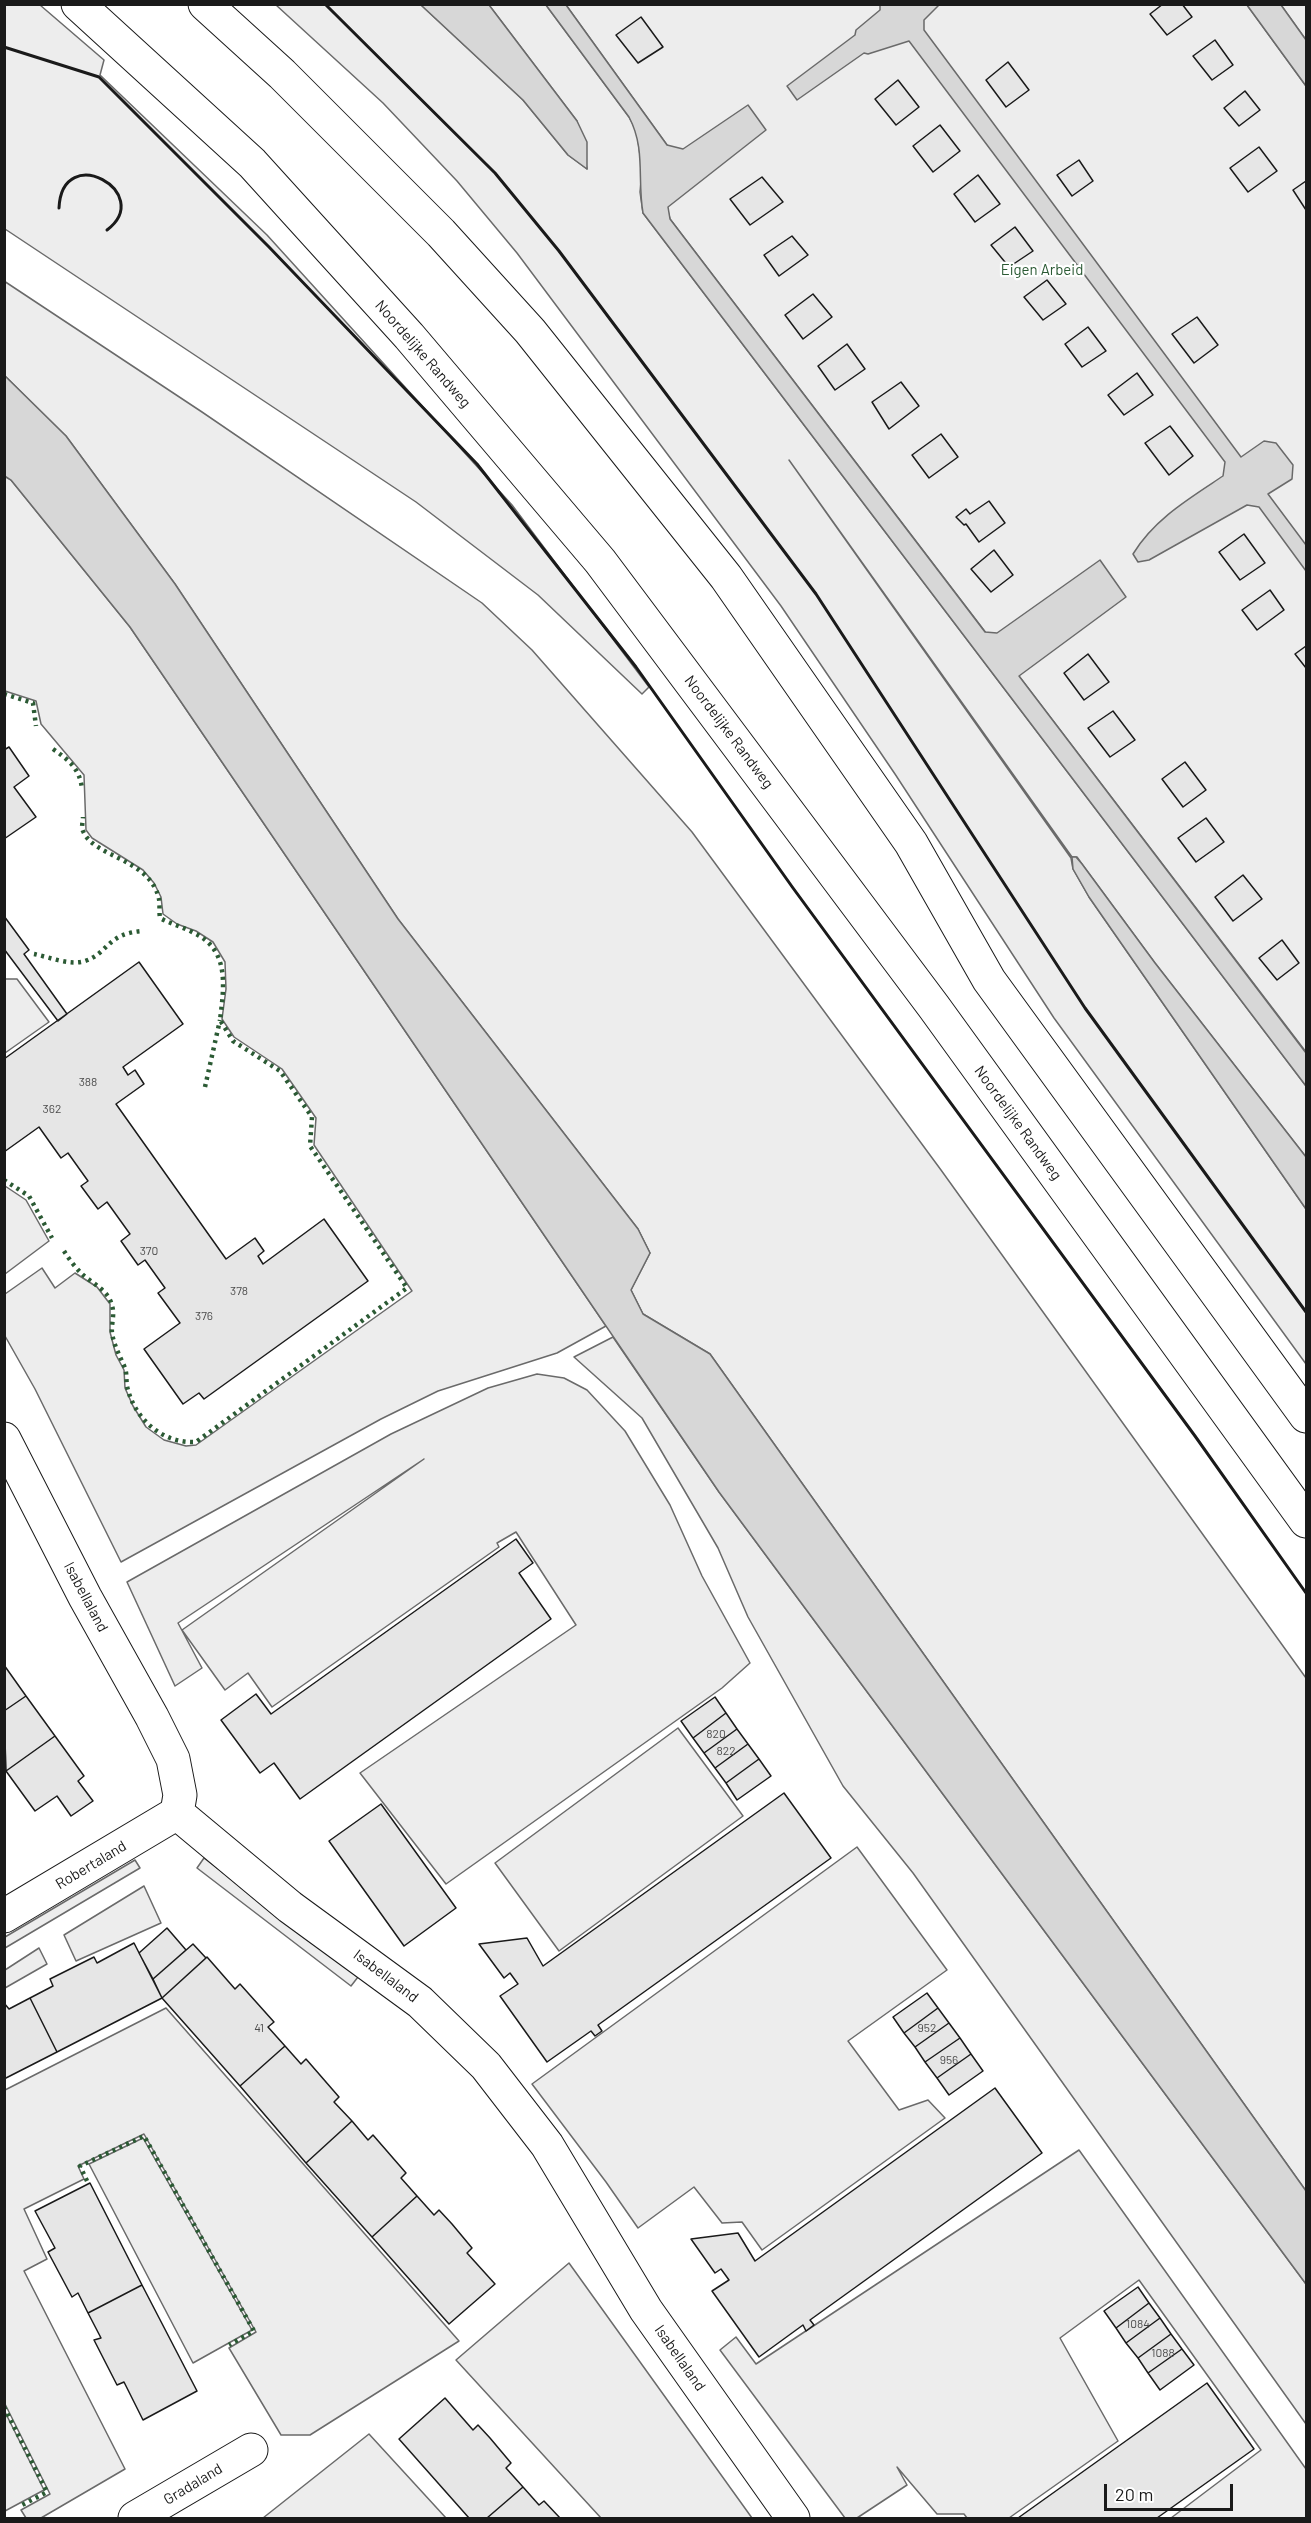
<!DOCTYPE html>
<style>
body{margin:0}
#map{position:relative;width:1311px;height:2523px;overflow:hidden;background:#fff;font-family:Barlow,sans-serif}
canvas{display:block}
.frame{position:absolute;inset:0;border:6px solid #1a1a1a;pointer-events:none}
.scale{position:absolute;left:1104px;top:2484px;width:129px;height:27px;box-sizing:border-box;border:3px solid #1a1a1a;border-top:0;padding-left:8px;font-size:18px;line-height:21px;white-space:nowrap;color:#1a1a1a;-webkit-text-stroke:4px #fff;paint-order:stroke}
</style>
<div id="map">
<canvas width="1311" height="2523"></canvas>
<div class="frame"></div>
<div class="scale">20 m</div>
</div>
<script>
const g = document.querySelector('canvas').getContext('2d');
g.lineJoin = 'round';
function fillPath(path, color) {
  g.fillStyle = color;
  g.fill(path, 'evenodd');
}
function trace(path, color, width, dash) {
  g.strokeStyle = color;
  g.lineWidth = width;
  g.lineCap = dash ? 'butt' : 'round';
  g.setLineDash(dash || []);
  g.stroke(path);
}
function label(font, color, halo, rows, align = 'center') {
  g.font = font + ' Barlow,sans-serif';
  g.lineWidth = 4.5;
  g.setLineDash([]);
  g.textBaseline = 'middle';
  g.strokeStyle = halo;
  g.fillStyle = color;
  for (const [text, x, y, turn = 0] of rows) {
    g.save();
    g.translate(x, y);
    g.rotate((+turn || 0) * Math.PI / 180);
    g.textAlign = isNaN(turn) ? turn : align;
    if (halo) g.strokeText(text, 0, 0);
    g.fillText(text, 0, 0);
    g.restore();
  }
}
const built = new Path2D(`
 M4,5H40L104,60L100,75L267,235L512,505L649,687L642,694L538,595L416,502L5,229Z
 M276,5H421L523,100L568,155L587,169L577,121L489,5H546L629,117L637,132L642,172L640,192L643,213L1306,1086V1157L1155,963L1082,864L1077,857H1072L789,460L1071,858L1073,869L1089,897L1306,1209V1364L1054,1018L895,774L781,606L517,253L457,181L383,103Z
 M566,5H1247L1306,86V1052L670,219L667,207V145Z
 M1281,5H1306V40Z
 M4,281L202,412L482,603L532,650L692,832L941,1170L1306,1678V2191L710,1354L643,1314L631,1290L650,1253L638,1229L398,919L175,584L66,436L5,376Z
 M4,476L11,480L130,627L606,1326L557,1353L438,1391L381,1419L121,1562L35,1389L5,1336V1294L42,1268L55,1288L75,1273L97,1287L110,1304V1332L116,1355L124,1370L125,1388L133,1406L146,1427L164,1440L186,1446L196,1445L412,1291L314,1145L316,1118L282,1069L234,1037L222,1019L226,989L225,962L213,942L196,931L177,924L163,914L161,897L154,883L143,870L92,838L86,830L84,775L41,724L36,701L5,691Z
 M5,979H17L49,1022L5,1053Z
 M5,1186L26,1200L49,1241L5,1274Z
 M613,1337L719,1492L1306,2284V2424L913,1873L843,1786L748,1617L718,1548L642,1418L574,1357Z
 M537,1374L564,1378L587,1390L625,1431L670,1505L702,1576L750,1663L722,1688L446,1884L360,1773L576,1625L516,1532L497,1543L499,1547L272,1707L248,1673L225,1690L182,1630L424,1459L178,1623L202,1668L175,1686L127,1582L391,1434L488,1388Z
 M678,1728L743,1816L559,1951L495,1863Z
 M857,1847L947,1970L848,2041L899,2110L928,2100L945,2118L762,2250L742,2222L722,2223L694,2187L638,2228L606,2182L532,2084Z
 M204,1858L358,1977L351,1986L197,1868Z
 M135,1860L140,1868L5,1948V1937Z
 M144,1886L161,1923L76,1961L64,1935Z
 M39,1948L47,1964L5,1988V1970Z
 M166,2008L459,2341L310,2435H281L229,2348L256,2332L144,2134L78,2166L84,2179L24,2209L47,2259L24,2271L125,2469L41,2518H26L21,2510L50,2494L5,2404V2090Z
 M143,2138L252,2330L193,2363L89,2164Z
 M1079,2150L1306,2469V2518H1171L1261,2450L1139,2280L1060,2338L1118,2441L1009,2518H967L964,2514H937L897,2467L907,2485L857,2518H845L720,2350L736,2337L756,2364Z
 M569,2263L752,2518H601L456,2360Z
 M5,2412L44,2490L5,2511H4Z
 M369,2434L446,2518H263Z`);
fillPath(built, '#ededed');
trace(built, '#6a6a6a', 1.5);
const water = new Path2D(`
 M421,5H489L577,121L587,142V169L568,155L523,100Z
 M546,5H566L667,145L683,149L748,105L766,130L668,207L670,219L985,632L997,633L1100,560L1126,597L1019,676L1306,1053V1086L643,213C637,179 646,149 629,117Z
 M880,5H939L924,20V30L1241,457L1264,441L1276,443L1293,465L1292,479L1268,494L1306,545V571L1259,507L1247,505L1149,560L1138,562L1133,554C1154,519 1190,498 1223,476L1225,462L909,41L868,54L864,53L797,100L787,86L855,35L856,30L880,10Z
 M1247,5H1281L1306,40V86Z
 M5,376L66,436L175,584L398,919L638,1229L650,1253L631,1290L643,1314L710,1354L1306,2191V2284L719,1492L130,627L11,480L5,476Z
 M1072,857H1076L1082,864L1155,963L1306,1157V1209L1089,897L1073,869Z`);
fillPath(water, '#d7d7d7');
trace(water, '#6a6a6a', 1.5);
const building = new Path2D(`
 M1163,4H1182L1192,17L1167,35L1150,14Z
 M641,17L663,47L638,63L616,35Z
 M1215,40L1233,65L1212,80L1193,56Z
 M1008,62L1029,90L1006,107L986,80Z
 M898,80L919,107L896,125L875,99Z
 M1245,91L1260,110L1239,126L1224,108Z
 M940,125L960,151L933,172L913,146Z
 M1259,147L1277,171L1248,192L1230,168Z
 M1079,160L1093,181L1072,196L1057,175Z
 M978,175L1000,204L975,222L954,194Z
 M762,177L783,202L750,225L730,199Z
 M1306,181V210L1293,190Z
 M1015,227L1033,251L1009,267L991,245Z
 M792,236L808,255L779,276L764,255Z
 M1047,280L1066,304L1043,320L1024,297Z
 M813,294L832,317L803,339L785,315Z
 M1197,317L1218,345L1194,363L1172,334Z
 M1088,327L1106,351L1082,367L1065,344Z
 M847,344L865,369L835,390L818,366Z
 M1137,373L1153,395L1124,415L1108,395Z
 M901,382L919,406L889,429L872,402Z
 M1170,426L1193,456L1169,475L1145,443Z
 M941,434L958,457L929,478L912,455Z
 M989,501L1005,523L979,542L966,524L964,525L956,517L966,509L970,514Z
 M1244,534L1265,563L1240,580L1219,552Z
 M994,550L1013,575L991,592L971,569Z
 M1270,590L1284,610L1257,630L1242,610Z
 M1306,646V668L1295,654Z
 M1088,654L1109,682L1084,700L1064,673Z
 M1113,711L1135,740L1110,757L1088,728Z
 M9,747L29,776L14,787L36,817L4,839V750Z
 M1185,762L1206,790L1183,807L1162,779Z
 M1206,818L1224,842L1196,862L1178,838Z
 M1243,875L1262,899L1233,921L1215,897Z
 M4,916L29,950L24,954L67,1014L58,1021L4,949Z
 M1282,940L1299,963L1277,980L1259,958Z
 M139,962L183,1024L123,1067L128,1075L135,1070L144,1084L116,1104L226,1259L255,1238L264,1251L258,1256L263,1264L324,1219L368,1281L204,1399L199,1393L183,1404L144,1349L180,1323L158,1293L165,1288L145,1260L138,1265L121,1241L130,1234L107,1202L98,1209L81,1186L88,1181L68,1153L61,1158L39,1127L4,1152V1059Z
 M516,1539L533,1563L519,1573L551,1619L300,1799L274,1763L260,1773L221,1720L256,1694L271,1714Z
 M4,1665L26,1696L4,1711Z
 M26,1696L55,1736L6,1771L4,1711Z
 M715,1697L726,1713L693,1738L681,1721Z
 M726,1713L737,1729L704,1753L693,1738Z
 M737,1729L748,1744L715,1768L704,1753Z
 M55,1736L84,1776L78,1781L93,1801L71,1816L57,1796L35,1811L6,1771Z
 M748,1744L759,1759L726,1783L715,1768Z
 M759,1759L771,1776L737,1800L726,1783Z
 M784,1793L831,1858L598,2025L602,2031L595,2036L591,2031L547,2062L500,1996L518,1984L510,1973L504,1978L479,1944L527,1938L543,1966Z
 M381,1804L456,1908L404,1946L329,1841Z
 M167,1928L186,1950L153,1979L139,1953Z
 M134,1943L162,1998L57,2052L30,1998L53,1986L50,1979L94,1957L97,1963Z
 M193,1944L206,1958L162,1998L153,1979Z
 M207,1957L235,1989L240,1984L274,2022L268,2027L285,2046L240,2086L162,1998Z
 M927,1993L938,2008L904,2033L893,2017Z
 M30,1998L57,2052L4,2079V2003L9,2009Z
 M938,2008L949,2023L915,2047L904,2033Z
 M949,2023L960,2038L925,2062L915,2047Z
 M960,2038L971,2054L937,2078L925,2062Z
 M285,2046L301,2064L306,2059L339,2097L334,2102L352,2121L306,2163L240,2086Z
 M971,2054L983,2071L949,2095L937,2078Z
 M995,2088L1042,2153L810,2320L814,2325L806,2331L803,2325L759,2357L712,2291L729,2280L721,2269L715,2273L691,2239L738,2233L755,2261Z
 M352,2121L368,2140L373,2135L406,2173L401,2178L417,2196L372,2237L306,2163Z
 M90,2183L142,2285L88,2313L78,2293L72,2297L48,2252L55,2248L35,2211Z
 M417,2196L434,2215L439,2210L452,2224L472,2248L467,2253L495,2284L449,2324L372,2237Z
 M142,2285L197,2391L143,2420L124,2382L117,2385L94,2340L101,2338L88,2313Z
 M1138,2287L1149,2303L1116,2328L1104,2311Z
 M1149,2303L1160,2318L1126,2343L1116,2328Z
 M1160,2318L1171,2334L1138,2358L1126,2343Z
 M1171,2334L1182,2349L1148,2373L1138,2358Z
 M1182,2349L1194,2365L1160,2390L1148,2373Z
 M1207,2383L1254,2449L1157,2518H1018Z
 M445,2398L473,2430L478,2425L490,2438L511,2463L506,2468L523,2487L487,2518H469L399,2439Z
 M523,2487L539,2505L544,2501L560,2518H487Z`);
fillPath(building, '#e6e6e6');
trace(building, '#1a1a1a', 1.5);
const street = new Path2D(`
 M4,1439L85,1597L152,1717L173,1759L180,1795L177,1813L290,1907L420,2002L486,2066L547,2145L646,2310L793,2518
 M4,1916L177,1813
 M135,2518L251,2450`);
const primary = new Path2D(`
 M78,4L252,163L409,336L600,561L934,1007L1306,1521
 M205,4L282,74L441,233L530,331L726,577L911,843L989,980L1306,1416`);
trace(street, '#1a1a1a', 35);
trace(primary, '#1a1a1a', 35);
trace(street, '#fff', 33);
trace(primary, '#fff', 33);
trace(new Path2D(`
 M4,694L33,703L36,726
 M53,749C69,760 80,769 82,789
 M34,954C49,957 70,966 85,961C109,953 106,934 142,931
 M205,1087L220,1020
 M4,1180L29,1196L52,1238
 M64,1251C69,1259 75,1267 81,1273C91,1283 109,1290 112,1306C115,1314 111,1325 112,1333C114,1346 120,1356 125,1368C127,1374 126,1380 127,1386C134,1419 163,1444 196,1442L407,1288L310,1146L312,1117L280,1071L233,1041L220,1020C224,987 230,950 194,933C183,927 171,924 160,918C159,912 160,905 159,899C150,858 94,858 83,831C81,827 83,822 83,817
 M87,2181L80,2166L144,2136L254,2331L229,2345
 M4,2407L47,2492L22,2505`), '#2b5a34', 4.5, [3, 4.5]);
trace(new Path2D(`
 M325,4L495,173L559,251L816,594L1085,1008L1306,1312
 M4,47L99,77L269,247L477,464L636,667L793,888L1195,1436L1306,1593
 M59,208C62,140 156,193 107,230`), '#1a1a1a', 3);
label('12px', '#4d4d4d', null, [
 ["388",88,1082],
 ["362",52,1109],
 ["370",149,1251],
 ["378",239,1291],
 ["376",204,1316],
 ["820",716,1734],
 ["822",726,1751],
 ["41",259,2028],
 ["952",927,2028],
 ["956",949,2060],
 ["1084",1138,2324],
 ["1088",1163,2353]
]);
label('15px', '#2b5a34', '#fff', [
 ["Eigen Arbeid",1042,270]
]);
label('15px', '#1a1a1a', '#fff', [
 ["Noordelijke Randweg",423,354,49],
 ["Noordelijke Randweg",729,732,53],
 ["Noordelijke Randweg",1018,1123,54],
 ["Isabellaland",86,1597,62],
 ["Robertaland",91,1865,-31],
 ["Isabellaland",386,1976,37],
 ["Isabellaland",680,2358,55],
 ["Gradaland",193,2484,-31]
]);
</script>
